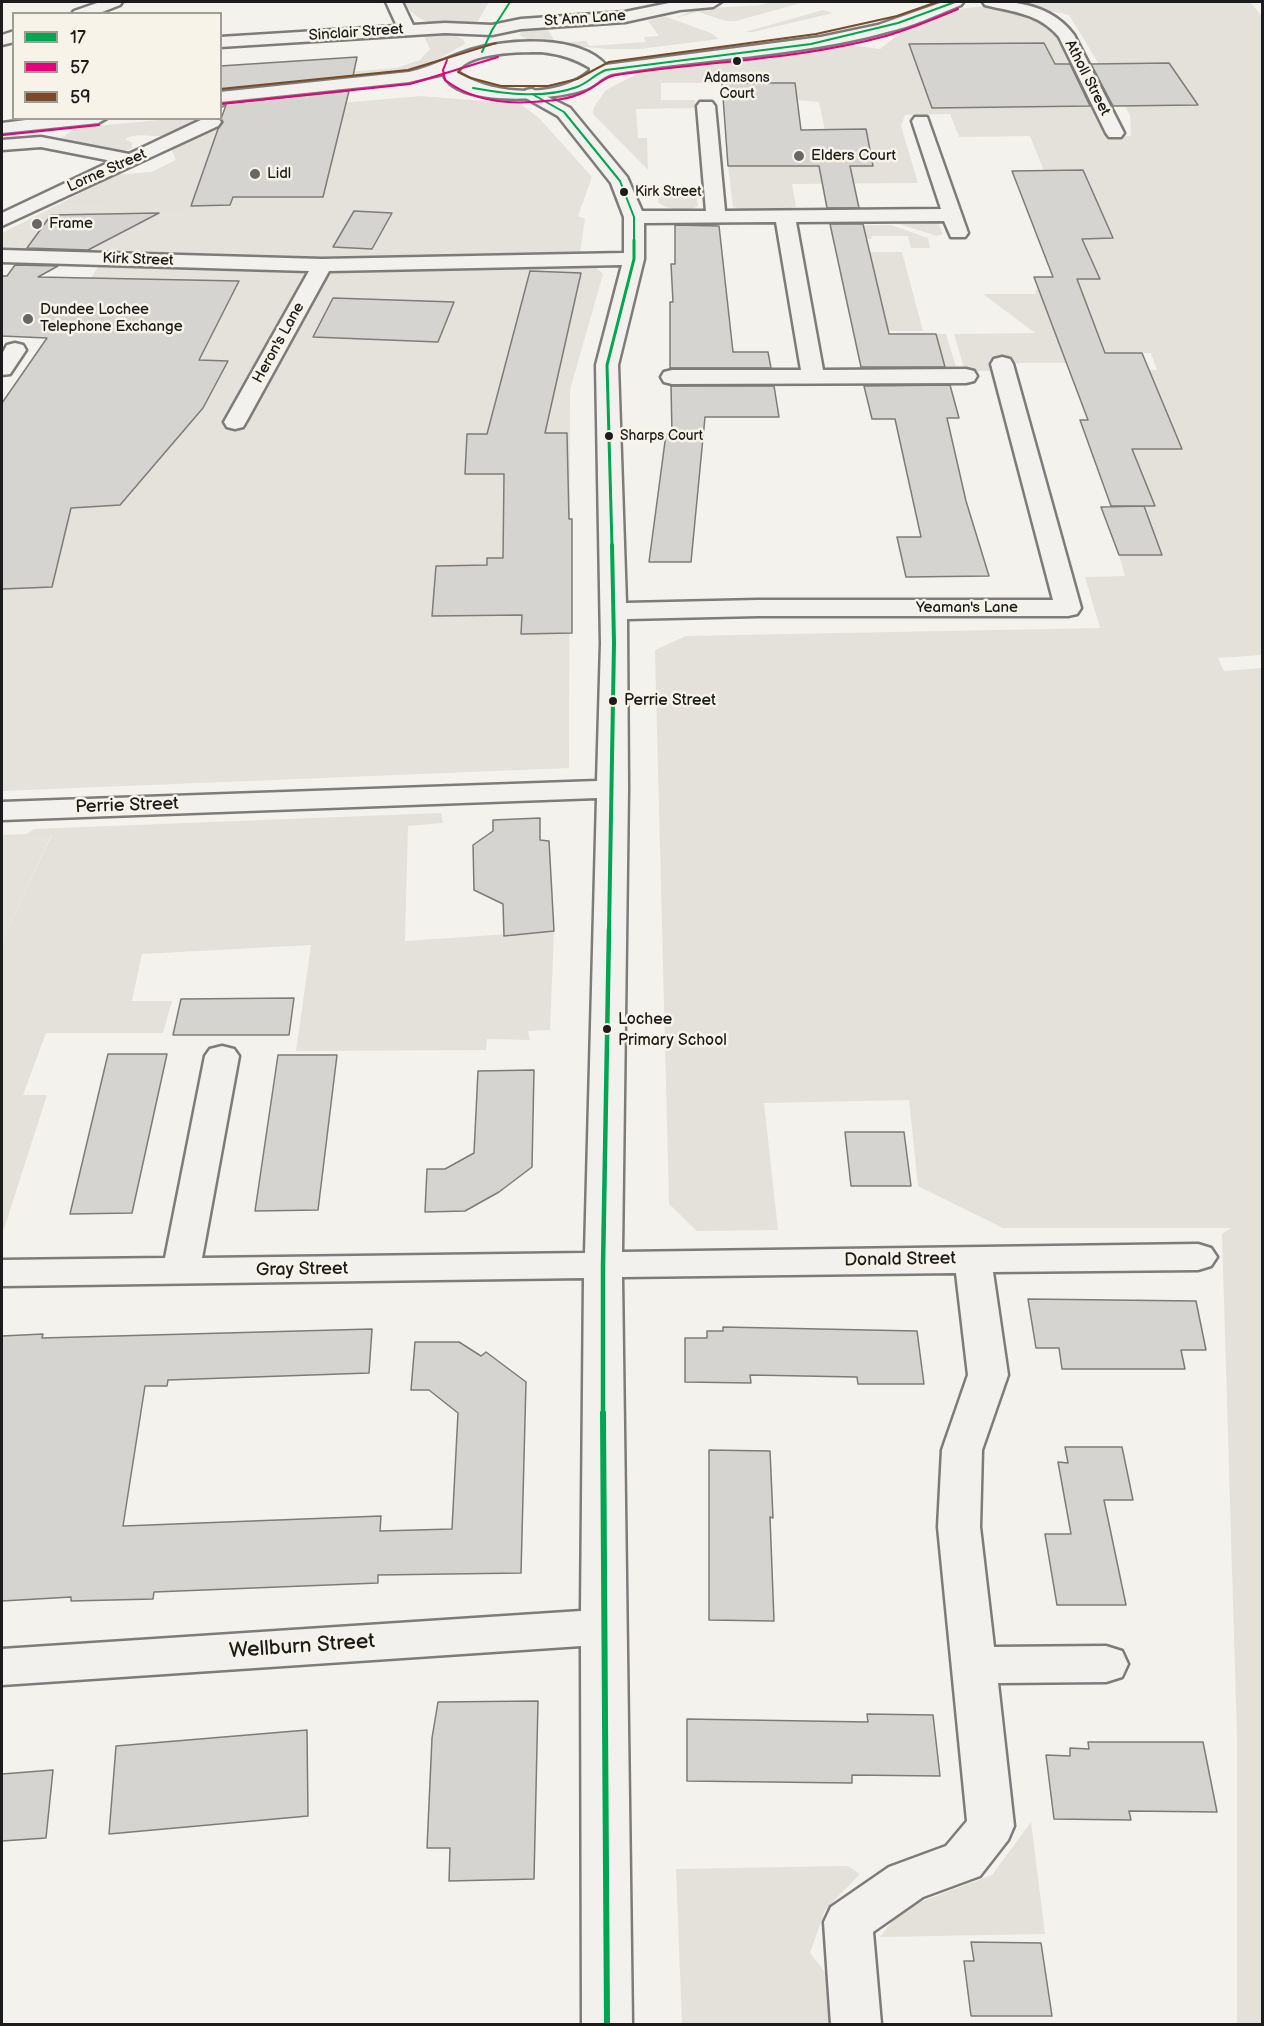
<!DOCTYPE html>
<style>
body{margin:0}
#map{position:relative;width:1264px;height:2026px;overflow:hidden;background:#f4f2ec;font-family:"Balsamiq Sans",sans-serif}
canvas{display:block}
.frame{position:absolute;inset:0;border:3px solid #1c1c1c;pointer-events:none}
.legend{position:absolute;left:12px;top:12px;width:210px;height:108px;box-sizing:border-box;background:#f7f3e8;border:2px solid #9f9d96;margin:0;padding:8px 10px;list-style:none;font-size:18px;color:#1c1c1c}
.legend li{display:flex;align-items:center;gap:12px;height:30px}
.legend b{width:30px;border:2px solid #9f9d96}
</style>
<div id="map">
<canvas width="1264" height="2026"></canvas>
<div class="frame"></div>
<ul class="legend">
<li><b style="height:8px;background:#00a651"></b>17</li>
<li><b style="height:8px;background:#e5007d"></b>57</li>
<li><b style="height:8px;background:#7a4b2a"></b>59</li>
</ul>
</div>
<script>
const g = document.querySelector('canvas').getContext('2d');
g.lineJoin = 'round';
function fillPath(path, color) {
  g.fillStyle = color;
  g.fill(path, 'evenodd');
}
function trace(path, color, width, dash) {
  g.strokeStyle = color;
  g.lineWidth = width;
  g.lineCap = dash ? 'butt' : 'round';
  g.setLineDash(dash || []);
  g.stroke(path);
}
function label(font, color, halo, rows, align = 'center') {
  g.font = font + ' "Balsamiq Sans",sans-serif';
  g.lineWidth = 5;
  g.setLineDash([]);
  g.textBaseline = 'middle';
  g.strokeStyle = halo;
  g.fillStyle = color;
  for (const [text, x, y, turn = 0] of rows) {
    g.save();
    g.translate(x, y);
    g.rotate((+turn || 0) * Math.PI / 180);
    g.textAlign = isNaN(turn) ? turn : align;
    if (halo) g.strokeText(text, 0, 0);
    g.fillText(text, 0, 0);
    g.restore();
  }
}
fillPath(new Path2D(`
 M265,119H540L592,177L578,216L585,219L580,253L603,274L570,390L569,768L2,791V451L57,449L70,310L108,252L2,248V233L117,175L152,172L176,160L220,123Z
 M52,833L2,942V835Z`), '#e4e2da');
fillPath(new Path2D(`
 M404,2H489L478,21C452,28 418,28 404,2Z
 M774,2L801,3L736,21H726L698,12L675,18L696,9L760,5Z
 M1012,2H1250L1261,15L1262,655L1218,658L1224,671L1262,668V2024H1237V1738L1222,1234L1231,1228H1003L918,1186L909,1100L764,1103L778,1230L697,1231L669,1204L655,650L686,636L1100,628L1085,577L1125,576L1119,555H1162L1144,506H1155L1132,449L1182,448L1175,431H1123L1107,370H1157L1151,353H1105L1059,343L1066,363H989L990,371H965L954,334L1035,333L983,294H1036L1035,290H1067L1063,279H1099L1086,248H1075L1071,239L1113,238L1048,181H1089L1084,171H1044L1030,136L959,137L950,114L905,115L901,126L918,183L792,184L796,207L786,209H739L733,207L728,166H873L869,147L828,145L819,102L797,100L795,83H661V100H695L696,108L636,109L638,138H647L648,170L593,114L594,107L606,90L635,75L653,70L711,64L845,44L880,49L899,34L958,9L984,6L1034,15L1059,35L1075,70H1057L1061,77H1079L1112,136H1131L1130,115L1069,15Z
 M823,10L833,13L753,32H745Z
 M664,16L711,33L719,39L640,49H609L547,44L531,41L519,35L523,29L546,27L556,43L586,41L589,46L646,42L644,37L659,36L648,21Z
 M423,34L456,36L463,39L465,44L424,67L407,71L221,88L312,75L396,68L420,60L430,49Z
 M421,96L521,104L540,119H265L249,111Z
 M170,119H206C192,126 178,134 162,136C148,137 138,132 125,139L132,143V148L123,152L69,143V140L62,138L75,128Z
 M220,123L304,129L218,130L189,210H110L115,207L63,202L117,175L152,172L176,160L171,148Z
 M696,193L698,206C687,213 669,210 659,203L657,194Z
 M923,219L938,222L943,234L937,236L893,222H816Z
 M891,225L928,238L930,248H911L908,236H871L872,239H866L831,226Z
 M870,252H902L923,331H889Z
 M936,334H946L956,367L861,368L859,360L892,359L940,348Z
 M441,813L443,823L408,826L405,941L554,931L550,1030L528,1031L530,1040L487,1039L486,1050L296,1051L311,945L142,954L132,1001H172L163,1033H46L23,1095H47L2,1235V942L52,834H27L34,829Z
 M1031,1822L1045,1934L880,1937L902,1909L992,1875Z
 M848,1866L860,1874L825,1910L810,1953L831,1980L833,2024H682L676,1869Z`), '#e4e1da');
const building = new Path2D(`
 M1044,43L1055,64H1070L1090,106L932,108L909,44Z
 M357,57L353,76L220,90V66Z
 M1169,63L1198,105L1113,106L1091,64Z
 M722,83H795L801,130L866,129L873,166H850L859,208H827L819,166H728Z
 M349,91L323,197H233L230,205L191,206L218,129L223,122L221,119L226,105L220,108V104Z
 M1083,170L1113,238L1082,239L1100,279H1077L1105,353H1142L1182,449H1132L1155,506H1111L1080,420H1088L1034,277H1053L1012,171Z
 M354,211L392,213L372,249L333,247Z
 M159,213L88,250L27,248L51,215Z
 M830,224H863L889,334H936L945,367H861Z
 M675,225L719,226L733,352H768L771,368H670V302H673L671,264H675Z
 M15,265L58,266L38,277L239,281L199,360L228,361L203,408L120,505L71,508L52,587L2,589V403L47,338L2,336V276H7Z
 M530,271L581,273L545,433H567L569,519H572V633L521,634L522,615L432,616L436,566L487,565V558H503L504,474H465L467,434H487Z
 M333,298L454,302L438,342L313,337Z
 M950,385L959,418H947L966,501L989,576L906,577L897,537H921L895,419H872L864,386Z
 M671,386H774L779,417H705L691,562H649L666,434H672Z
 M1144,506L1162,555H1119L1101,507Z
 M540,818V840L549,841L554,931L504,936L503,904L474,890L473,845L493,831V820Z
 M294,998L289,1035H173L181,999Z
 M108,1054H167L132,1213L70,1214Z
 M278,1055H337L318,1210L255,1211Z
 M534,1070L532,1167L499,1192L465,1211L425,1212L427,1169H445L474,1153L478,1071Z
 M845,1132H904L911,1186H851Z
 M1028,1299L1196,1301L1206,1350H1181L1185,1369H1062L1059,1348H1036Z
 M723,1327L917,1331L924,1384H858L857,1377L750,1375L751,1383L685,1382V1338H707V1331H723Z
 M372,1329L369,1373L168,1380L167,1386H145L123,1526L381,1516L380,1531L452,1529L458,1413L429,1390H411L415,1342H459L481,1356L486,1352L526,1382L521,1573L378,1575V1583L154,1592L153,1599L71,1601V1597L2,1601V1336L43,1334L42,1338Z
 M1065,1447H1122L1133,1500H1104L1126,1605H1057L1045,1534H1071L1058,1462L1068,1463Z
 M709,1450L770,1451L773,1518L770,1517L774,1621L709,1620Z
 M538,1701L534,1879L449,1881L450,1848H427L432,1738L438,1702Z
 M867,1714L933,1715L940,1776L852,1775V1783L687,1781V1719L868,1722Z
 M307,1730L308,1816L109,1834L116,1746Z
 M1088,1742H1203L1217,1812L1129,1811L1131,1820L1054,1819L1046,1755L1070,1756V1748L1089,1749Z
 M53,1770L46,1838L2,1841V1774Z
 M971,1942L1041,1943L1052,2016H971L964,1961H974Z`);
fillPath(building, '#d5d4d0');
trace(building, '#7d7c7a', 1.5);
const minor = new Path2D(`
 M100,2H122L120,5L97,14H72L74,11Z
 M386,2H402L413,25L445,23L492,25L521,19L625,12L674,2H721L713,7L680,10L625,22L521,29L492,35L445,33L220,47V37L397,26Z
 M983,2C1017,0 1053,6 1074,35L1124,133L1121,137H1109L1106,133L1059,37C1039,13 1013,12 985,5Z
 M14,31V42L2,45V35Z
 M532,89L570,108L627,177L642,211H706L697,106L700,102H712L715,106L725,211L941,209L912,121L915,117H927L968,233L965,237H951L944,221L796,222L823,370L966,369L974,371L977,376L974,381L966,383L672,384L664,382L661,377L664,372L672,370H801L776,222L644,223V259L618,365L626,603L758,600H1053L991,364L994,359L1002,357L1010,359L1013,364L1081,608L1077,614L1068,616H758L627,619L628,789L622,1252L1198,1244L1211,1248L1217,1257L1211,1266L1198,1270L993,1272L1008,1375L982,1450L980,1527L994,1647L1106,1646L1122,1651L1128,1664L1122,1677L1106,1682L998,1683L1014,1826L1008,1840L980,1876L923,1897L873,1932L881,2024H831L824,1922L831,1907L889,1867L946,1846L967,1821L938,1527L942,1450L968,1375L956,1273L622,1277L632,2024H582L581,1646L2,1685V1649L581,1611L584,1278L2,1286V1260L165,1258L205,1056L210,1049L222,1046L234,1049L239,1056L202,1258L585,1253L597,798L2,820V802L597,781L601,643L596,365L622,265L329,271L246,422L243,427L235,429L227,427L224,422L309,271L2,262V250L322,259L624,253V217L611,183L558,116L526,98L523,94L526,90Z
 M205,118H218L221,122L218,126L2,226V213L112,161L41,147L2,150V140L41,137L129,154Z
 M15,343L23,345L26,350L10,374L2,375V354L7,345Z`);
const major = new Path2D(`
 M943,2H963L961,5C937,15 913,26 887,32C797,57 703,58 611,74C600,78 594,87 583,90C554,100 458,108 443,74L409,82L220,102V92L409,72C431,67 449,57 471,50C507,39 578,34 606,65L821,37L878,25ZM541,52C559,54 574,58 590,68V71C557,99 495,95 460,74L458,71C469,52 521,52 541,52Z
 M42,118H107L98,123L2,133V123Z`);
trace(minor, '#7d7c7a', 5);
trace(major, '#7d7c7a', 5);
fillPath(minor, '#f2f1ed');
fillPath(major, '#f2f1ed');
trace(new Path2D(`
 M482,52L492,30L510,2
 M473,88C507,94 544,99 577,87C588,83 595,74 606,70L811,44L898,23L955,2
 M532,94L564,112L620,181L634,217V242`), '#00a651', 2);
trace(new Path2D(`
 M612,546L607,365L634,259V240`), '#00a651', 3);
trace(new Path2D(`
 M609,930L614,643L612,545`), '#00a651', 4);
trace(new Path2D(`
 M603,1415V1266L609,929`), '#00a651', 4.5);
trace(new Path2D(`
 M603,1413L607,2024`), '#00a651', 6);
trace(new Path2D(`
 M447,60L443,70L445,80C470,99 500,104 531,102C548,101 569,100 584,92C596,87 603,77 616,75C706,61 798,60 886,36C910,29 934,19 958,9
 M221,104L410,84L498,57
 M3,135L99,125`), '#e5007d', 2);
trace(new Path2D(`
 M461,68L458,72L471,78L501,86H548L577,79L609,62L816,34L897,16L937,2
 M220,89L408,70L496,43`), '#7a4b2a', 2);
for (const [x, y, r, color] of [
 [737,61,5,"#1c1c1c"],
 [799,156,6,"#686765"],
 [255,174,6,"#686765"],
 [624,192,5,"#1c1c1c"],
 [37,224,6,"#686765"],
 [28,319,6,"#686765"],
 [609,436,5,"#1c1c1c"],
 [613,701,5,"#1c1c1c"],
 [607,1029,5,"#1c1c1c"]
]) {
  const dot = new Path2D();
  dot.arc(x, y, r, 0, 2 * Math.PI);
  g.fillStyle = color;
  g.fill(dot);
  trace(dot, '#f7f3e8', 2);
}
label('14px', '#1c1c1c', '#f7f3e8', [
 ["Adamsons",737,78,"center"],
 ["Court",737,94,"center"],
 ["Kirk Street",635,192],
 ["Sharps Court",620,436]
], 'left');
label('15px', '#1c1c1c', '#f7f3e8', [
 ["St Ann Lane",585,19,-4],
 ["Sinclair Street",356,33,-4],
 ["Atholl Street",1087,78,63],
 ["Lorne Street",107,171,-24],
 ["Kirk Street",138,260,2],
 ["Heron's Lane",279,343,-61],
 ["Yeaman's Lane",967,608]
]);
label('15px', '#1c1c1c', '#f7f3e8', [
 ["Elders Court",811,156],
 ["Lidl",267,174],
 ["Frame",49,224],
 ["Dundee Lochee",40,310],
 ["Telephone Exchange",40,327]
], 'left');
label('16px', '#1c1c1c', '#f7f3e8', [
 ["Perrie Street",624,701],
 ["Lochee",618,1020],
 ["Primary School",618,1041]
], 'left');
label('18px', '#1c1c1c', '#f7f3e8', [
 ["Perrie Street",127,806,-2],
 ["Donald Street",900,1260,-1],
 ["Gray Street",302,1270,-1]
]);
label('21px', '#1c1c1c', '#f7f3e8', [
 ["Wellburn Street",302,1647,-4]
]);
</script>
